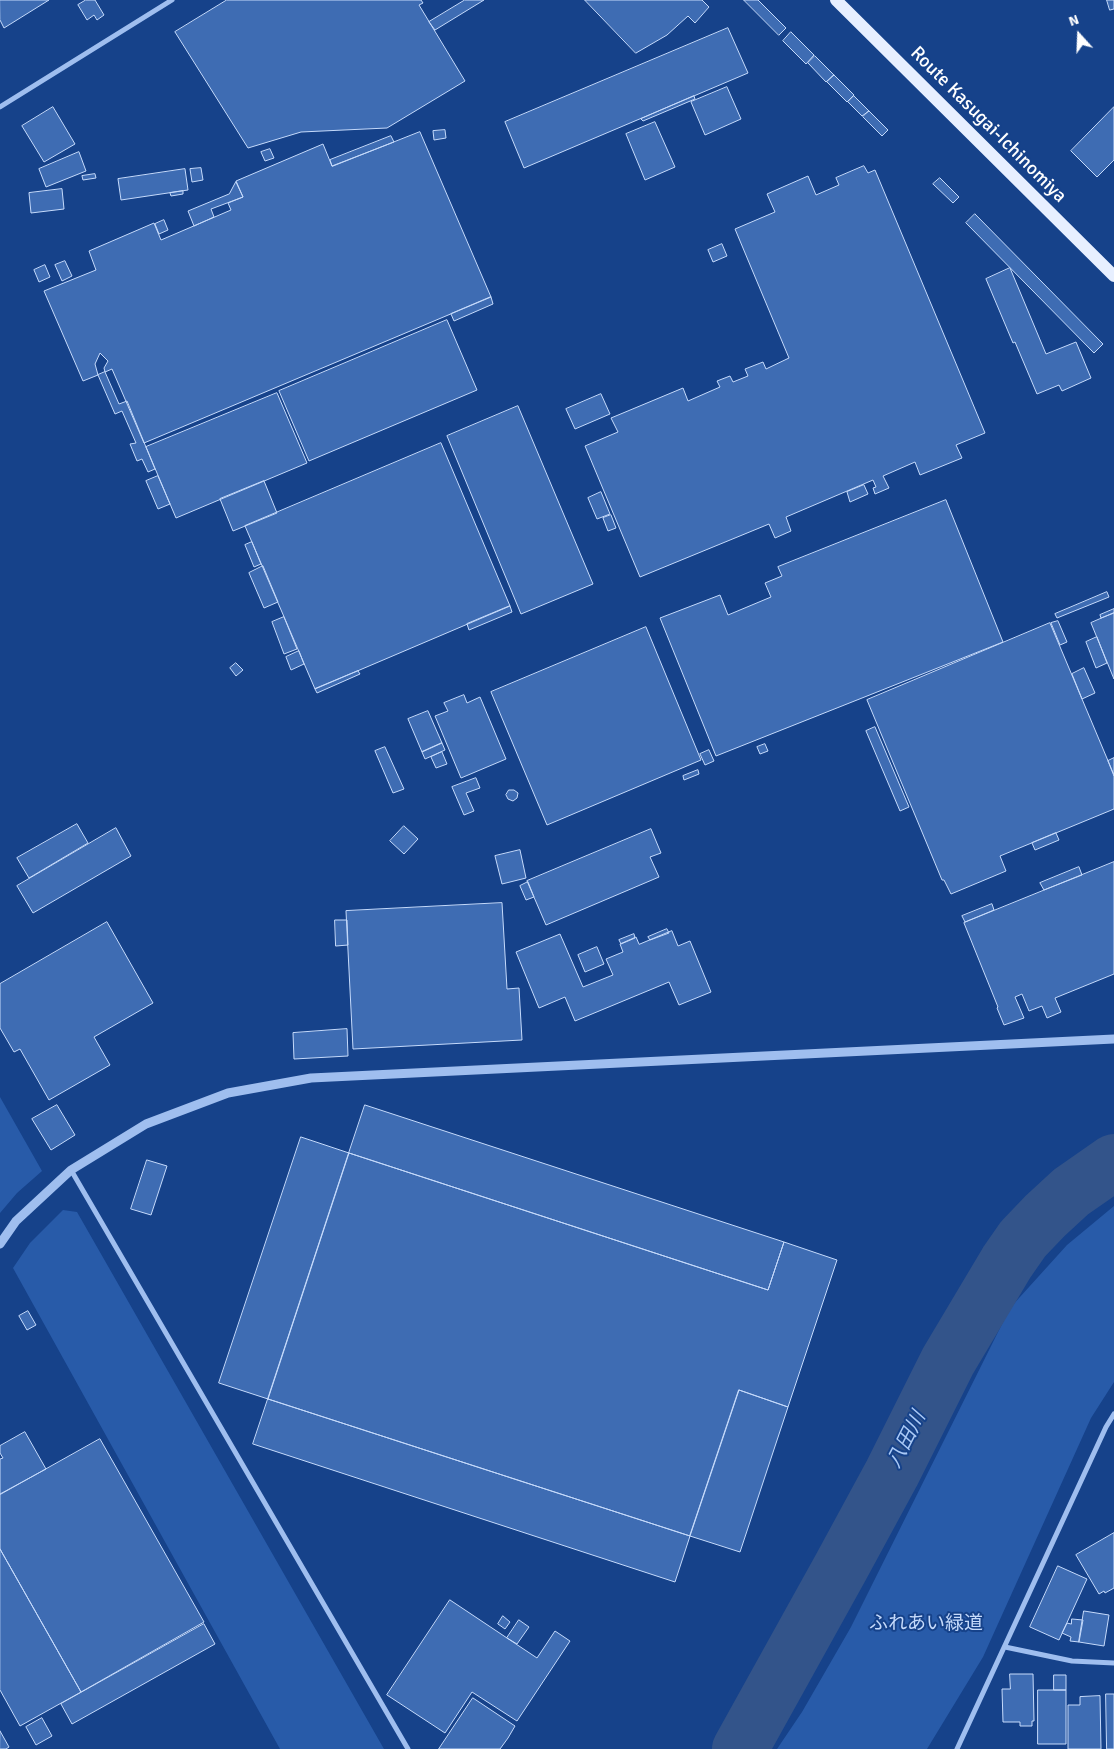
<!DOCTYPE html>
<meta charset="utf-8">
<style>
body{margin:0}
#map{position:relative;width:1114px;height:1749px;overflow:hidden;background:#16428a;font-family:Signika,sans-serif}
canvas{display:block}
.north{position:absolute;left:1054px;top:10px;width:50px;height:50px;-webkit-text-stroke:4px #16428a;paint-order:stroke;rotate:340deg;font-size:14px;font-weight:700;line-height:20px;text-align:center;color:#fff}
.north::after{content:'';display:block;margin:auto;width:18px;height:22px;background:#fff;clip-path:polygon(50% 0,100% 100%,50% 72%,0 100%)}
</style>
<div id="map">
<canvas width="1114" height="1749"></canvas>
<div class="north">N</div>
</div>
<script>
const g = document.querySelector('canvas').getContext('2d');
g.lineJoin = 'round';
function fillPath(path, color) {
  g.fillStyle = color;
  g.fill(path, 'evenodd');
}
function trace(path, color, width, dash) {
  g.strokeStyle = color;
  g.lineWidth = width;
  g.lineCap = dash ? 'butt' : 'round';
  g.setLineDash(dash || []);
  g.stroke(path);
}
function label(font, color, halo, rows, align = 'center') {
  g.font = font + ' Signika,"Noto Sans JP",sans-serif';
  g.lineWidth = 4;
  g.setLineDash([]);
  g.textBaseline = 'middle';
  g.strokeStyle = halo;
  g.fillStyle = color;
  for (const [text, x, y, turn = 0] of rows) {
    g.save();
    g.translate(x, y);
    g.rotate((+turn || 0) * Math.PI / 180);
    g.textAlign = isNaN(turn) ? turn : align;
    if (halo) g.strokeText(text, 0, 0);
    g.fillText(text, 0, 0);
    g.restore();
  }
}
fillPath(new Path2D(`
 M0,1097L42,1171L17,1193L0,1213Z
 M1114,1206V1382L1091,1418L983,1657L927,1749H777L802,1712L851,1627L1010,1308L1067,1245Z
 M63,1210L77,1212L384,1749H280L13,1268L30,1243Z`), '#285ba9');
trace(new Path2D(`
 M740,1749L841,1567L892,1473L948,1361L1007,1262L1023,1239L1045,1216L1071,1192L1114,1162`), '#33548a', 56);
const building = new Path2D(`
 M0,0H49L4,28L0,20Z
 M86,0H95L104,15L97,20L94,15L87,20L78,5Z
 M227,0H421L423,3L419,5L465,81L387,128L301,132L248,148L175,32Z
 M465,0H484L435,30L429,22Z
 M585,0H702L709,7L695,23L688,16L667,35L636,53Z
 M744,0H758L786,28L779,35Z
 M1107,0H1114V9L1110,10Z
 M728,28L748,73L524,168L505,122Z
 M791,32L814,55L806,64L783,41Z
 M815,56L834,75L826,82L808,63Z
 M834,75L854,95L847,102L827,82Z
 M727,87L741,119L705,135L691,102Z
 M694,96L695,99L643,121L641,119Z
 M854,96L869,111L862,116L848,102Z
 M53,107L75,144L44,162L22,126Z
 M1114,107V160L1097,177L1071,151Z
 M869,111L888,130L882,136L863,117Z
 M655,122L675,167L645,180L626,134Z
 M445,130L446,138L434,140L433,131Z
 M420,132L491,297L144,443L112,369L105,372L104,368L108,361L100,353L95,364L98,375L83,381L44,291L96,270L89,251L154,223L161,240L231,210L228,203L243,197L236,181L323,144L332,166Z
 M391,136L394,142L332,166L330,160Z
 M270,149L274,158L265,161L261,152Z
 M79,152L86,171L46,187L39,169Z
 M864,166L868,173L875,170L985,433L956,445L962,458L920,475L915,462L883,476L889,488L875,494L873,488L876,487L873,480L786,517L791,531L775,538L769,524L640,577L585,446L618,432L611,418L683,388L688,401L720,387L717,381L730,376L733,382L748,376L745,369L763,362L766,369L789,358L735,229L775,212L767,194L808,176L816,195L839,185L836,178Z
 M201,168L203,180L192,182L190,169Z
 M185,169L188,190L121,200L118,179Z
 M95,174L96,178L83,180L82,176Z
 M940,178L959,197L953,203L933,184Z
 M236,182L243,197L211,209L214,217L194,226L188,211L229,194Z
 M62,189L64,209L31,213L29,193Z
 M183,191V194L171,196L170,193Z
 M975,214L1103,344L1094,353L966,223Z
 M164,220L168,230L159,234L155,224Z
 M722,244L727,256L713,262L708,250Z
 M65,261L72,276L62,281L55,265Z
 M45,265L50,277L39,282L34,270Z
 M1010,268L1046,354L1076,342L1091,378L1062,391L1059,385L1037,394L1015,342L1013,343L986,279Z
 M491,297L493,304L454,321L451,314Z
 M447,320L477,390L309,461L279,391Z
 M105,372L119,404L127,401L155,469L148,472L142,459L137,461L130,444L136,443L122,411L115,414L98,375Z
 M277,393L307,463L176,518L146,447Z
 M601,394L610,414L575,429L566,409Z
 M518,406L593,584L521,614L447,436Z
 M441,443L510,606L315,689L245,526Z
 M158,476L170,504L158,509L146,481Z
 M264,481L277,513L233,531L220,499Z
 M864,485L868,494L850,502L847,492Z
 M601,492L610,514L597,519L588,498Z
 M946,500L1003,642L716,756L660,618L720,595L728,615L771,597L765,583L782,576L778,567Z
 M611,515L616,528L608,531L603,518Z
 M252,542L261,564L254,567L245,545Z
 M263,566L278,602L264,608L249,573Z
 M1107,592L1109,597L1057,618L1055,614Z
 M510,606L512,612L469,630L467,624Z
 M1114,609V613L1101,618L1100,615Z
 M1114,613V679L1091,623Z
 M284,617L297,649L284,654L272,622Z
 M1058,621L1067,642L1060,645L1051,623Z
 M1050,623L1114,775V809L1000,856L1006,871L951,894L944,880H942L867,700Z
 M646,627L701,760L547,825L491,692Z
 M1097,637L1107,663L1096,668L1086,642Z
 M299,651L304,664L291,670L286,657Z
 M236,663L243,670L236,676L230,668Z
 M1084,668L1095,693L1082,699L1072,674Z
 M358,671L360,674L317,693L315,689Z
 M464,695L467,703L480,697L506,759L461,778L435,716L448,711L444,703Z
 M428,711L442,743L422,752L408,719Z
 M875,727L909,807L900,811L866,731Z
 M442,743L445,750L425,759L422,752Z
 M765,744L768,751L760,754L757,747Z
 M385,747L404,789L393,793L375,751Z
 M709,750L714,761L705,765L700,754Z
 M442,752L447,764L436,768L431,757Z
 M1114,758V776L1108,761Z
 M698,770L699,774L684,780L683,776Z
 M476,778L480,788L466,793L474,811L464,815L452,787Z
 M509,790H514L518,793L517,798L513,801L508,799L506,795Z
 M77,824L88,843L29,878L17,858Z
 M404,826L418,839L404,854L390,841Z
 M116,828L131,856L33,913L17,886Z
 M651,829L661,853L650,857L659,877L546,925L527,881Z
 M1056,833L1059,840L1035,850L1032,843Z
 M520,850L526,878L502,884L495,856Z
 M1114,862V974L1055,998L1061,1012L1047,1018L1042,1006L1029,1011L1022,994L1015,997L1024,1018L1004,1025L997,1008L998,1007L964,923Z
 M1079,867L1082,875L1044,890L1040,883Z
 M528,882L534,897L526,900L520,886Z
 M502,903L507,989L519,988L522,1040L353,1049L346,911Z
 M992,904L994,910L965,922L962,916Z
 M335,920H347L348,945L336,946Z
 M107,922L153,1003L94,1037L110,1065L49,1100L20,1049L14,1052L0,1028V984Z
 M667,929L669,933L650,940L648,937Z
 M672,931L678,946L690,941L711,992L679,1005L669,982L575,1021L565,997L539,1008L516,952L560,934L583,987L613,975L606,959L623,952L620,944L636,937L639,944Z
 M634,934L635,938L621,944L619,940Z
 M597,947L604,964L585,972L578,955Z
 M347,1029L348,1056L294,1059L293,1033Z
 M57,1105L75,1135L51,1150L32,1119Z
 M365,1105L784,1242L768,1290L349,1153Z
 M301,1137L349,1153L268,1399L219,1383Z
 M349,1153L768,1290L784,1242L837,1260L788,1407L739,1390L690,1536L268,1399Z
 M147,1160L167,1166L151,1215L131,1209Z
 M28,1311L36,1325L27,1330L19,1316Z
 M739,1390L788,1407L740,1552L690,1536Z
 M268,1399L690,1536L675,1582L253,1444Z
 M25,1432L46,1469L0,1494V1459L3,1458L0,1453V1446Z
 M100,1439L204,1622L81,1692L0,1549V1495Z
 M1114,1533V1588L1105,1593L1104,1591L1099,1594L1076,1555Z
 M0,1549L81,1692L20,1726L0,1690Z
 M1058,1566L1087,1579L1059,1640L1030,1627Z
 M450,1600L537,1658L555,1631L570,1641L517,1721L472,1692L445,1733L387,1695Z
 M1084,1611L1109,1615L1104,1646L1079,1642Z
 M503,1616L510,1622L505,1629L498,1624Z
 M1072,1619L1083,1620L1079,1642L1070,1641L1071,1637L1062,1633L1067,1623L1071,1624Z
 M519,1620L529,1627L517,1644L507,1638Z
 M204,1624L215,1644L72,1724L61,1704Z
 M1010,1674H1033L1034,1721H1032V1726H1020V1722H1003L1002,1689H1010Z
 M1054,1675H1066V1690H1054Z
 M1038,1690H1066V1744H1038Z
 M1106,1694H1114V1749H1107Z
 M1100,1696L1101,1749H1068V1705H1080V1697Z
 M473,1698L515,1726L508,1738L500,1749H439Z
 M42,1718L52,1736L36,1745L26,1727Z
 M0,1731L9,1747L6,1749H0Z`);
fillPath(building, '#3e6cb3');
trace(building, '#c5dafb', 1);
trace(new Path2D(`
 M0,107L172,0
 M71,1170L408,1749
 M1005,1647L1072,1661L1114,1663
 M957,1749L1106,1427L1114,1414`), '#9fbeef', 5);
trace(new Path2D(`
 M0,1244L16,1221L71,1170L146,1124L228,1093L311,1078L1114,1039`), '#9fbeef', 9);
trace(new Path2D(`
 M836,0L1114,276`), '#e7efff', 12);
label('19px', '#fff', '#16428a', [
 ["Route Kasugai-Ichinomiya",988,125,45]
]);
label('19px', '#c5dafb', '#16428a', [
 ["ふれあい緑道",926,1624]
]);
label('italic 20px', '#aac9f6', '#16428a', [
 ["八田川",907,1440,-63]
]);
</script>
